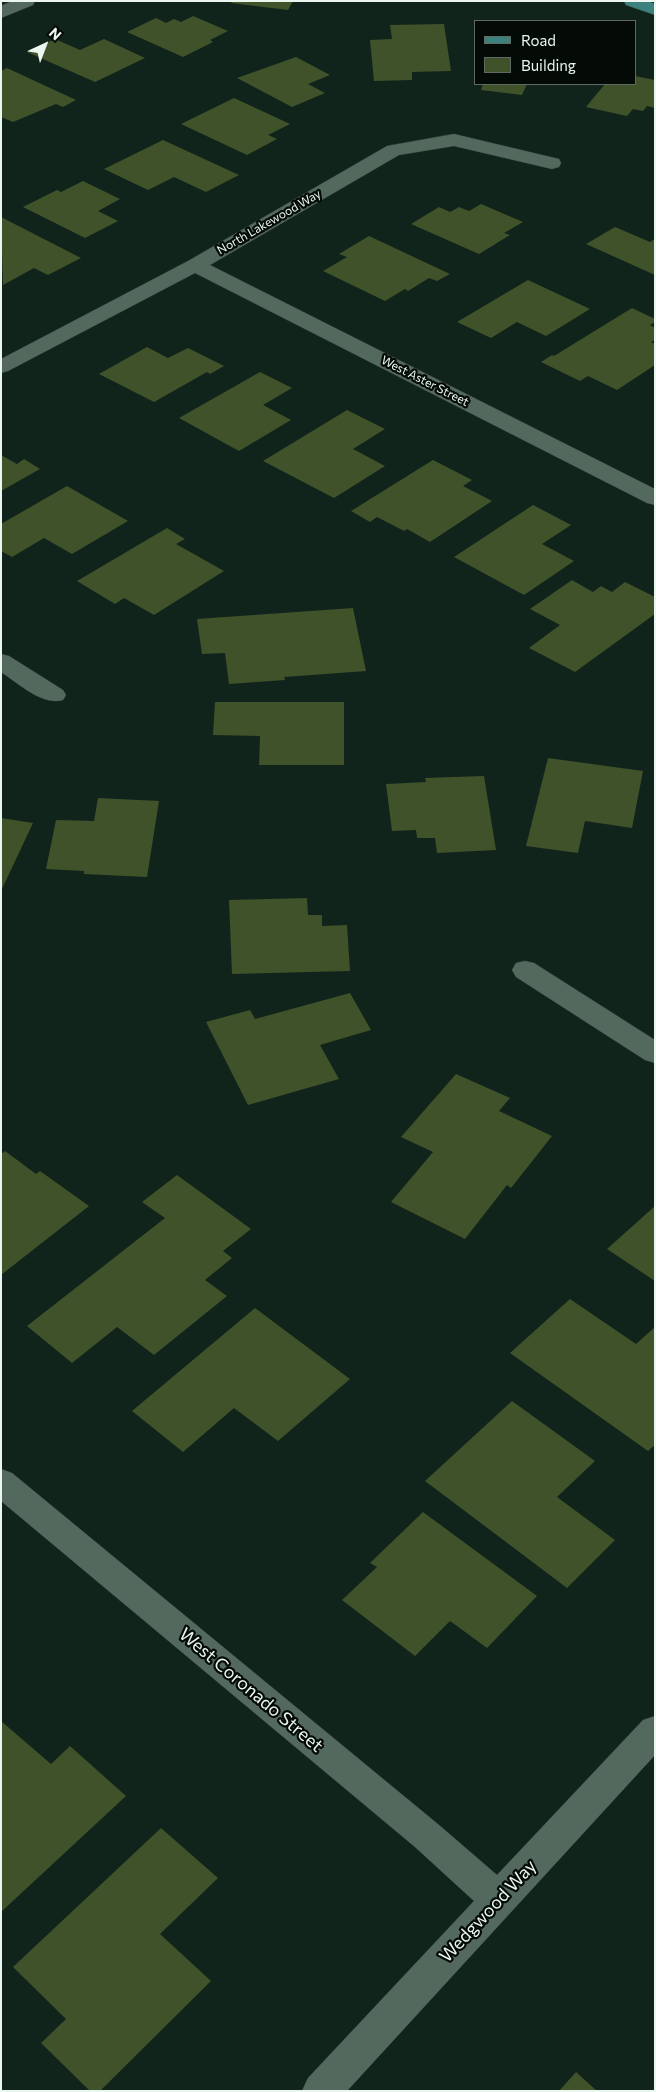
<!DOCTYPE html>
<style>
body{margin:0}
#map{position:relative;width:656px;height:2092px;overflow:hidden;background:#11241b;font-family:Commissioner,sans-serif}
canvas{display:block}
.frame{position:absolute;inset:0;border:2px solid #eaf6ef;pointer-events:none}
.legend{position:absolute;left:474px;top:20px;width:162px;height:65px;box-sizing:border-box;background:#040b07;border:1px solid #606964;margin:0;padding:6px 9px;list-style:none;font-size:15px;color:#eaf6ef}
.legend li{display:flex;align-items:center;gap:10px;height:25px}
.legend b{width:25px;border:1px solid #606964}
.north{position:absolute;left:20px;top:20px;width:50px;height:50px;-webkit-text-stroke:4px #040b07;paint-order:stroke;rotate:43deg;font-size:14px;font-weight:700;line-height:20px;text-align:center;color:#eaf6ef}
.north::after{content:'';display:block;margin:auto;width:18px;height:22px;background:#eaf6ef;clip-path:polygon(50% 0,100% 100%,50% 72%,0 100%)}
</style>
<div id="map">
<canvas width="656" height="2092"></canvas>
<div class="frame"></div>
<ul class="legend">
<li><b style="height:6px;background:#3c817d"></b>Road</li>
<li><b style="height:14px;background:#3f522a"></b>Building</li>
</ul>
<div class="north">N</div>
</div>
<script>
const g = document.querySelector('canvas').getContext('2d');
g.lineJoin = 'round';
function fillPath(path, color) {
  g.fillStyle = color;
  g.fill(path, 'evenodd');
}
function trace(path, color, width, dash) {
  g.strokeStyle = color;
  g.lineWidth = width;
  g.lineCap = dash ? 'butt' : 'round';
  g.setLineDash(dash || []);
  g.stroke(path);
}
function label(font, color, halo, rows, align = 'center') {
  g.font = font + ' Commissioner,sans-serif';
  g.lineWidth = 4.5;
  g.setLineDash([]);
  g.textBaseline = 'middle';
  g.strokeStyle = halo;
  g.fillStyle = color;
  for (const [text, x, y, turn = 0] of rows) {
    g.save();
    g.translate(x, y);
    g.rotate((+turn || 0) * Math.PI / 180);
    g.textAlign = isNaN(turn) ? turn : align;
    if (halo) g.strokeText(text, 0, 0);
    g.fillText(text, 0, 0);
    g.restore();
  }
}
fillPath(new Path2D(`
 M233,1H293L288,10L231,3Z
 M193,16L228,31L210,40L213,42L183,57L127,32L156,18L166,23L174,19L181,22Z
 M444,24L451,71L412,72V80L374,81L370,40L392,39L390,25Z
 M55,39L80,50L104,39L145,58L95,82L27,52Z
 M296,57L330,75L308,84L325,93L292,107L237,78Z
 M7,68L76,100L63,107L56,104L13,122L1,117V71Z
 M635,76L655,80V108L647,106L643,111L633,109L627,116L586,107L605,84H635Z
 M483,84H527L522,95L481,90Z
 M234,98L290,124L268,135L277,139L247,155L181,124Z
 M163,140L239,175L206,192L174,177L148,190L104,169Z
 M83,181L120,199L98,211L118,221L85,238L23,207L57,190L61,192Z
 M481,204L523,222L504,233L510,235L479,254L411,224L439,207L450,212L459,207L469,211Z
 M1,217L81,258L48,275L34,268L3,285Z
 M615,227L650,242L655,239V275L586,244Z
 M369,236L450,274L437,281L429,278L408,291L405,289L385,301L323,271L347,257L339,254Z
 M528,280L590,309L546,336L517,322L491,338L457,322Z
 M632,308L655,319V322L650,325L655,328V340L651,342L655,344V365L617,390L588,376L580,381L541,362L552,355L554,356Z
 M147,347L168,358L188,348L224,366L210,374L207,372L154,402L99,374Z
 M260,372L292,388L263,405L291,420L239,451L179,418Z
 M347,410L385,429L353,449L385,466L334,498L263,461Z
 M1,455L17,464L24,459L40,469L1,491Z
 M433,460L472,480L463,486L492,501L430,542L407,529L404,531L377,517L370,522L351,511Z
 M67,486L128,521L72,554L44,538L12,557L1,551V524Z
 M533,505L571,525L542,544L574,561L524,595L454,557Z
 M167,528L185,539L176,544L224,571L154,615L124,598L115,604L77,581Z
 M572,580L593,592L601,586L612,592L625,582L655,597V614L575,672L529,648L560,625L530,609Z
 M353,608L366,671L284,677L285,680L229,684L225,653L202,654L197,619Z
 M215,702H344V765H259L260,736L213,735Z
 M548,758L643,771L632,828L585,821L578,853L526,846Z
 M484,776L496,850L437,853L435,838H417L416,830L392,831L386,784L426,782L425,778Z
 M98,798L159,801L147,877L84,874V871L46,869L56,820L94,821Z
 M1,818L33,823L1,891Z
 M307,898L308,915H322V926L347,925L350,971L232,974L229,900Z
 M350,993L371,1030L320,1045L339,1079L248,1105L206,1022L250,1010L255,1019Z
 M456,1074L510,1098L499,1111L552,1136L511,1188L507,1185L465,1239L391,1202L433,1152L401,1137Z
 M5,1151L36,1174L40,1171L89,1206L1,1275V1154Z
 M177,1175L251,1229L223,1251L232,1258L205,1280L227,1296L154,1355L117,1327L72,1363L27,1326L165,1218L142,1202Z
 M655,1206V1281L607,1249Z
 M570,1299L636,1344L655,1327V1445L648,1451L510,1353Z
 M255,1308L350,1379L278,1441L234,1408L183,1452L132,1411Z
 M512,1401L595,1461L557,1497L615,1540L567,1588L425,1481Z
 M423,1512L537,1596L487,1648L450,1621L415,1656L342,1600L377,1567L370,1563Z
 M1,1721L51,1764L70,1746L126,1796L1,1912Z
 M161,1828L218,1878L160,1934L211,1981L100,2091H90L41,2043L66,2019L13,1967Z
 M576,2072L597,2091H559Z`), '#3f522a');
const street = new Path2D(`
 M12,1H35L33,5L1,18V6Z
 M454,134L559,159L561,163L559,167L552,169L454,146L399,155L210,265L655,489V505L647,503L195,273L8,371L1,373V359L188,261L387,146Z
 M1,654L9,656L63,690L66,695L63,700C42,706 18,683 1,672Z
 M525,961L534,963L655,1040V1063L645,1060L516,977L512,970L516,963Z
 M1,1469L12,1473L439,1825L497,1875L643,1720L655,1716V1755L347,2091H302L308,2078L474,1901L415,1847L1,1501Z`);
const primary = new Path2D(`
 M624,1H648L655,4V15L626,5Z`);
trace(street, '#2f3c35', 1);
trace(primary, '#2f3c35', 1);
fillPath(street, '#54695e');
fillPath(primary, '#3c817d');
label('12px', '#eaf6ef', '#040b07', [
 ["North Lakewood Way",269,222,-30],
 ["West Aster Street",425,381,27]
]);
label('18px', '#eaf6ef', '#040b07', [
 ["West Coronado Street",251,1690,40],
 ["Wedgwood Way",488,1911,-47]
]);
</script>
